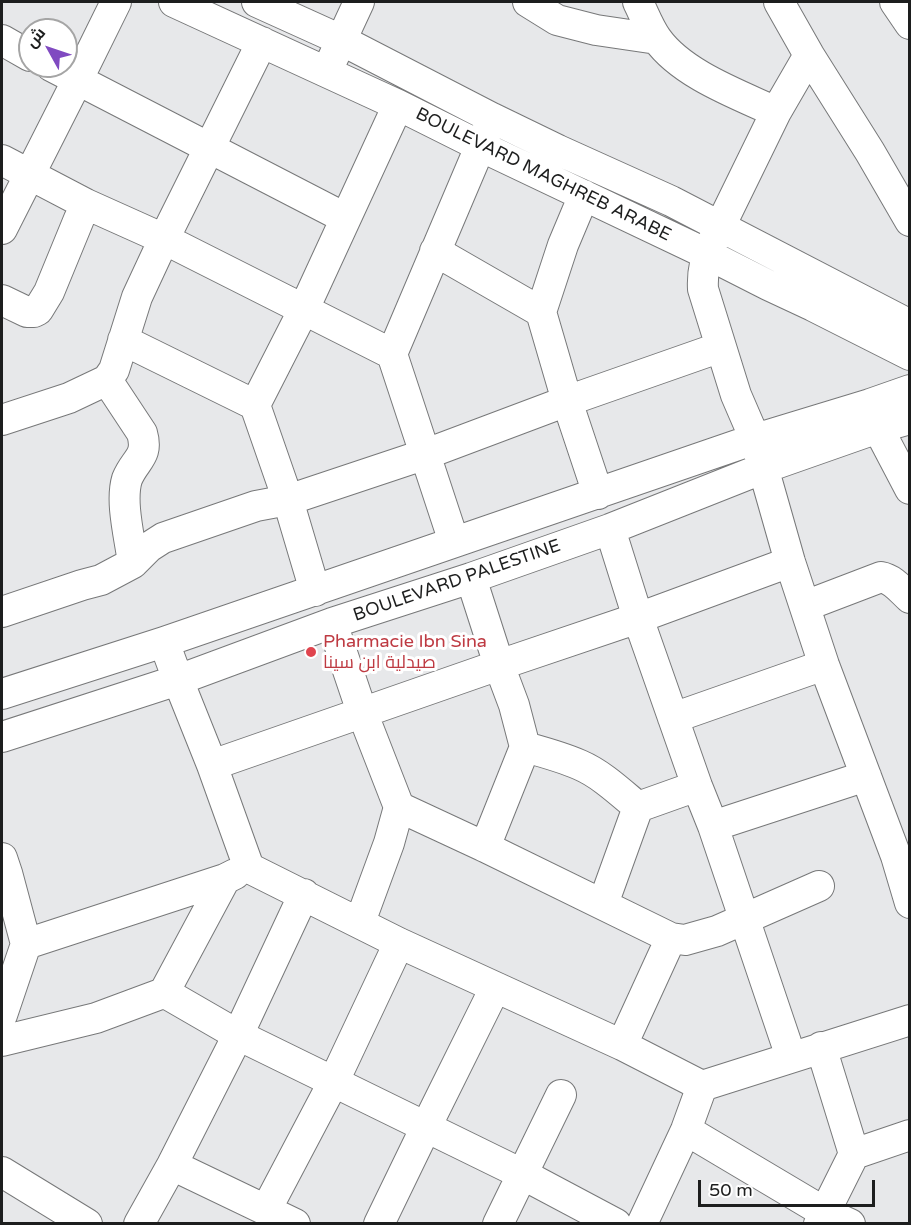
<!DOCTYPE html>
<meta charset="utf-8">
<style>
body{margin:0}
#map{position:relative;width:911px;height:1225px;overflow:hidden;background:#e7e8ea;font-family:"Varela Round",Cairo,sans-serif}
canvas{display:block}
.frame{position:absolute;inset:0;border:3px solid #1d1e1e;pointer-events:none}
.north{position:absolute;left:18px;top:18px;width:60px;height:60px;box-sizing:border-box;background:#fff;border:2px solid #a5a5a5;border-radius:50%;rotate:310deg;font-size:16px;font-weight:700;line-height:24px;text-align:center;color:#1d1e1e}
.north::after{content:'';display:block;margin:auto;width:21px;height:27px;background:#804ac1;clip-path:polygon(50% 0,100% 100%,50% 72%,0 100%)}
.scale{position:absolute;left:698px;top:1180px;width:177px;height:27px;box-sizing:border-box;border:3px solid #1d1e1e;border-top:0;padding-left:8px;font-size:18px;line-height:21px;white-space:nowrap;color:#1d1e1e;-webkit-text-stroke:4px #fff;paint-order:stroke}
</style>
<div id="map">
<canvas width="911" height="1225"></canvas>
<div class="frame"></div>
<div class="north">ش</div>
<div class="scale">50 m</div>
</div>
<script>
const g = document.querySelector('canvas').getContext('2d');
g.lineJoin = 'round';
function trace(path, color, width, dash) {
  g.strokeStyle = color;
  g.lineWidth = width;
  g.lineCap = dash ? 'butt' : 'round';
  g.setLineDash(dash || []);
  g.stroke(path);
}
function label(font, color, halo, rows, align = 'center') {
  g.font = font + ' "Varela Round",Cairo,sans-serif';
  g.lineWidth = 6;
  g.setLineDash([]);
  g.textBaseline = 'middle';
  g.strokeStyle = halo;
  g.fillStyle = color;
  for (const [text, x, y, turn = 0] of rows) {
    g.save();
    g.translate(x, y);
    g.rotate((+turn || 0) * Math.PI / 180);
    g.textAlign = isNaN(turn) ? turn : align;
    if (halo) g.strokeText(text, 0, 0);
    g.fillText(text, 0, 0);
    g.restore();
  }
}
const minor = new Path2D(`
 M174,2L398,105L480,146L707,254L768,285L813,306L910,355
 M257,2L341,40L492,118L558,150L671,201L910,325
 M528,2L557,20L596,30L657,39
 M638,2C644,14 649,28 657,39C682,74 737,94 776,112
 M779,2L809,55L870,152L910,221
 M895,2L910,24
 M2,40L30,56
 M809,55L776,112L712,243C705,258 702,272 703,289L736,395L755,439L790,562L824,665L896,856L910,903
 M333,58L359,2
 M51,66L345,218
 M2,160L86,204L164,239L392,354
 M584,195L563,245L541,312L567,401L598,494
 M2,229L78,79L116,2
 M435,251L541,312
 M2,300L27,312H34L38,310L49,292L79,219L86,204
 M123,340L255,405
 M107,380L142,433C149,457 135,459 127,479C120,502 130,539 133,563
 M2,420L69,398L107,380L114,370L137,297L164,239L262,42
 M878,428L910,489
 M610,529L638,618L697,786L713,826L791,1057
 M454,542L392,354L488,128
 M471,578L499,665L514,705L525,747L485,847
 M315,591L288,500L255,405L304,309L398,105
 M805,606L881,577C893,579 901,590 910,598
 M2,612L82,585L101,580L133,563L149,547L163,538L256,506L288,500L426,454L567,401L721,347
 M332,623L362,712L399,807L389,843L360,922
 M164,642L178,680L212,765L249,868L399,943L622,1045L702,1086L910,1020
 M2,694L164,642L755,439L870,404L910,390
 M673,718L824,665
 M2,737L178,680L332,623L471,578L610,529L764,468L878,428L910,419
 M525,747C543,752 562,757 580,765C601,774 620,792 638,807
 M212,765L499,665L638,618L790,562
 M399,807L485,847L671,938
 M713,826L866,776
 M2,858L7,873L26,944L2,1015
 M225,879L166,989L167,994L238,1035L522,1174L616,1224
 M603,904L638,807L697,786
 M26,944L225,879L235,874
 M2,1041L96,1018L166,992
 M622,1045L671,938L685,940L717,931L819,886
 M686,1130L824,1212L850,1224
 M854,1154L910,1135
 M172,1165L295,1224
 M2,1172L87,1224
 M266,1210L334,1081L399,943
 M139,1224L172,1165L238,1035L304,894
 M379,1224L426,1127L495,988
 M498,1224L561,1095
 M642,1224L686,1130L702,1086
 M819,1224L854,1154L821,1047`);
trace(minor, '#777879', 32);
trace(minor, '#fff', 30);
for (const [x, y, r, color] of [
 [311,652,6,"#e0444e"]
]) {
  const dot = new Path2D();
  dot.arc(x, y, r, 0, 2 * Math.PI);
  g.fillStyle = color;
  g.fill(dot);
  trace(dot, '#fff', 2);
}
label('18px', '#1d1e1e', '#fff', [
 ["BOULEVARD MAGHREB ARABE",543,175,26],
 ["BOULEVARD PALESTINE",457,581,-19]
]);
label('18px', '#be3a42', '#fff', [
 ["Pharmacie Ibn Sina",323,642],
 ["صيدلية ابن سينا",323,663]
], 'left');
</script>
